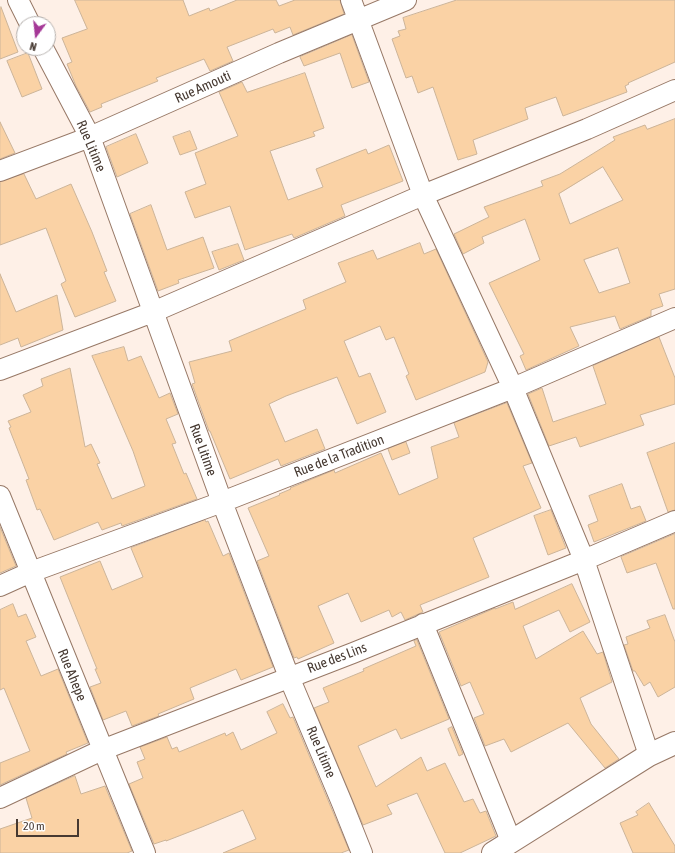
<!DOCTYPE html>
<style>
body{margin:0}
#map{position:relative;width:675px;height:853px;overflow:hidden;background:#fef0e7;font-family:"Asap Condensed",sans-serif}
canvas{display:block}
.north{position:absolute;left:16px;top:16px;width:40px;height:40px;box-sizing:border-box;background:#fff;border:1px solid #b5b0ad;border-radius:50%;rotate:195deg;font-size:11px;font-weight:700;line-height:16px;text-align:center;color:#463931}
.north::after{content:'';display:block;margin:auto;width:14px;height:18px;background:#a53897;clip-path:polygon(50% 0,100% 100%,50% 72%,0 100%)}
.scale{position:absolute;left:16px;top:819px;width:63px;height:18px;box-sizing:border-box;border:2px solid #463931;border-top:0;padding-left:5px;font-size:12px;line-height:14px;white-space:nowrap;color:#463931;-webkit-text-stroke:3px #fff;paint-order:stroke}
</style>
<div id="map">
<canvas width="675" height="853"></canvas>
<div class="north">N</div>
<div class="scale">20 m</div>
</div>
<script>
const g = document.querySelector('canvas').getContext('2d');
g.lineJoin = 'round';
function fillPath(path, color) {
  g.fillStyle = color;
  g.fill(path, 'evenodd');
}
function trace(path, color, width, dash) {
  g.strokeStyle = color;
  g.lineWidth = width;
  g.lineCap = dash ? 'butt' : 'round';
  g.setLineDash(dash || []);
  g.stroke(path);
}
function label(font, color, halo, rows, align = 'center') {
  g.font = font + ' "Asap Condensed",sans-serif';
  g.lineWidth = 3.5;
  g.setLineDash([]);
  g.textBaseline = 'middle';
  g.strokeStyle = halo;
  g.fillStyle = color;
  for (const [text, x, y, turn = 0] of rows) {
    g.save();
    g.translate(x, y);
    g.rotate((+turn || 0) * Math.PI / 180);
    g.textAlign = isNaN(turn) ? turn : align;
    if (halo) g.strokeText(text, 0, 0);
    g.fillText(text, 0, 0);
    g.restore();
  }
}
const building = new Path2D(`
 M75,0H183L189,16L209,8L210,11L237,0H276L279,6L295,0H340L344,14L293,35L290,27L275,33L273,29L227,47L233,61L210,71L204,59L156,78L158,81L101,104L102,107L90,112L76,86L67,64L72,62L62,38L87,29Z
 M457,0H675V62L628,83L629,84L625,86L627,92L563,116L556,97L525,108L528,119L473,140L477,154L458,160L433,87L418,93L412,76L406,78L392,39L400,36L398,31L406,29L403,18Z
 M1,7L18,52L0,59V8Z
 M352,35L369,82L352,88L340,53L304,66L300,57Z
 M28,53L42,89L22,97L7,61Z
 M305,73L324,128L313,132L315,136L270,151L288,200L323,187L316,169L366,149L368,154L389,145L403,181L341,205L345,216L294,238L292,234L245,250L230,206L195,218L185,192L206,184L195,153L238,136L219,92L242,82L247,92Z
 M675,119V289L659,294L663,306L651,310V316L620,329L615,316L570,327L579,346L526,370L520,356L524,354L489,283L540,260L525,219L482,237L484,243L463,254L454,234L489,217L484,207L543,186L541,181L560,174L615,140L613,137L645,125L647,129ZM603,167L623,200L570,224L559,194ZM618,248L630,283L599,293L584,260Z
 M0,122L15,153L0,159Z
 M190,131L197,149L180,155L173,137Z
 M136,134L148,163L117,177L106,147Z
 M24,174L36,199L71,184L92,232L107,271L104,272L116,301L75,317L61,284L66,281L46,228L0,245V182Z
 M151,205L167,250L203,237L214,268L178,280L179,283L158,291L130,214Z
 M420,243L424,254L436,249L488,362L485,372L416,400L406,376L409,374L394,337L386,340L380,326L344,341L359,377L370,373L386,412L357,424L337,377L286,396L269,404L285,442L317,429L325,449L281,466L278,459L230,479L210,431H209L192,384L195,383L189,362L232,351L229,341L306,309L303,300L346,282L338,263L373,250L377,259Z
 M238,244L244,260L219,270L212,252Z
 M0,274L16,312L57,295L63,330L21,347L18,338L0,345Z
 M659,337L675,378V404L640,415L644,425L580,447L576,437L549,446L528,394L542,388L553,422L606,404L593,366Z
 M124,347L128,361L141,356L159,398L170,393L178,414L166,419L176,443L172,444L184,474L186,473L197,499L122,526L121,523L102,530L98,522L54,540L40,509L37,510L26,480L29,479L9,428L11,427L8,421L31,412L23,395L43,386L41,379L70,368L85,447L91,444L100,463L97,464L112,499L145,486L133,451L92,356Z
 M507,403L532,463L523,466L541,508L473,538L489,577L420,605L423,612L405,620L401,612L392,617L389,610L361,622L348,593L318,606L334,643L298,659L297,657L294,658L257,561L269,556L248,508L280,495L279,494L291,489L290,488L334,470L335,473L381,453L399,495L438,478L431,447L459,437L454,423Z
 M406,442L410,453L392,460L388,449Z
 M675,443V510L668,512L647,453Z
 M622,484L631,509L640,506L646,521L594,542L588,525L598,521L589,496Z
 M551,510L566,548L548,555L534,516Z
 M205,520L206,522L208,521L223,556L229,553L273,667L241,680L236,669L190,688L194,699L158,714L159,716L132,726L126,711L103,720L90,687L101,683L95,669H97L60,577L100,561L112,590L143,577L131,548Z
 M0,527L16,566L0,573Z
 M675,534V609H673L656,563L627,573L621,557Z
 M572,584L590,622L570,632L559,610L523,626L536,659L583,631L597,654L603,652L612,682L580,698L591,724L619,759L605,768L568,723L511,752L504,739L485,746L474,718L484,714L470,682L461,686L439,632L495,608V609L513,602L515,609Z
 M13,604L18,617L26,614L36,637L26,641L41,676L58,669L88,743L66,752L67,754L0,785V763L30,751L4,688L0,690V610Z
 M665,615L675,642V687L658,697L650,682L644,686L635,671H633L624,645L628,644L626,637L650,628L647,621Z
 M417,640L449,719L401,739L396,729L358,746L376,787L421,757L427,771L445,763L464,802L473,799L480,813L486,811L496,836L460,853H445L417,793L387,805L392,814L363,825L314,708L329,702L323,688L364,671L363,669L416,646L414,641Z
 M283,704L290,718L293,717L349,850L341,853H223L256,839L243,810L202,827L166,841V840L154,844L129,784L143,778L137,762L145,759L140,747L167,737L172,749L177,747L179,752L225,733L226,736L233,732L241,750L277,733L267,712Z
 M452,727L463,754L459,756L448,729Z
 M75,776L81,794L105,786L132,851L127,853H0V829L32,818L26,798Z
 M649,803L675,846V853H633L620,823L638,815L636,812Z`);
fillPath(building, '#fad2a5');
trace(building, '#ccb499', 1);
const street = new Path2D(`
 M18,0L30,24
 M351,0L423,195L513,388L584,560L649,755
 M43,48L90,137L222,502L289,677L342,803L362,853
 M0,171L90,137L279,53L406,0
 M0,370L153,312L423,195L587,129L675,90
 M0,496L145,853
 M0,586L31,572L222,502L513,388L675,318
 M423,624L511,841
 M0,798L102,750L353,653L584,560L675,521`);
const secondary = new Path2D(`
 M493,853L649,755L675,743`);
trace(street, '#977866', 22);
trace(secondary, '#977866', 24);
trace(street, '#fff', 20);
trace(secondary, '#fff', 22);
label('14px', '#463931', '#fff', [
 ["Rue Amouti",203,87,-24],
 ["Rue Litime",91,146,67],
 ["Rue Litime",203,450,70],
 ["Rue de la Tradition",339,456,-21],
 ["Rue des Lins",337,658,-21],
 ["Rue Ahepe",72,675,68],
 ["Rue Litime",321,752,67]
]);
</script>
